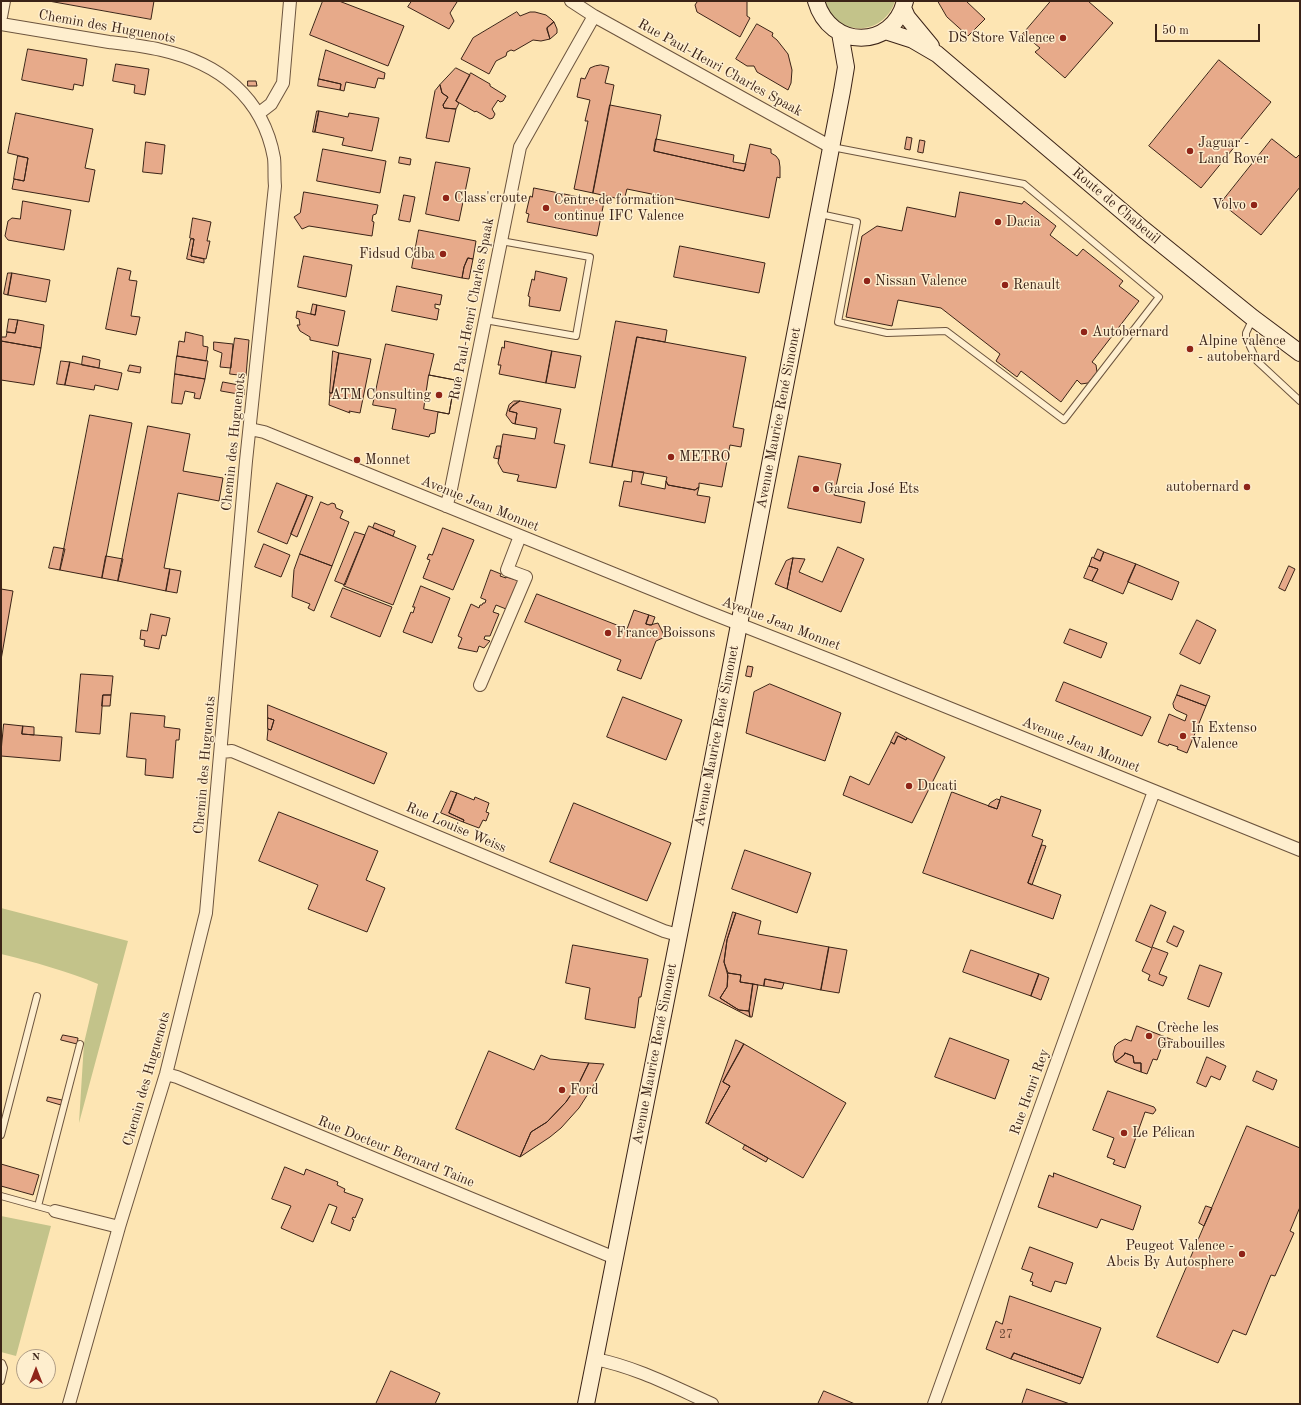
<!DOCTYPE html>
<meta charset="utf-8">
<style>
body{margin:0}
#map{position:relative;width:1301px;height:1405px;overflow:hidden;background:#fde5b3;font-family:"Old Standard TT",serif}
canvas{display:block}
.frame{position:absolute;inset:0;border:2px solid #3b2317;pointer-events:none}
.north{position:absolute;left:16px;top:1349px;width:40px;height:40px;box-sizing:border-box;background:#feeece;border:1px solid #b09d85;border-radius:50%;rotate:0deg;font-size:11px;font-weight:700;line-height:16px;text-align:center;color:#3b2317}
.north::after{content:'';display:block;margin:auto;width:14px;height:18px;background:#8f2418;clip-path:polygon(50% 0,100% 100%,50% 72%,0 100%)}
.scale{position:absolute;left:1155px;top:24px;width:105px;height:18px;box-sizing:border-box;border:2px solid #3b2317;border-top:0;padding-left:5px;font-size:12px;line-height:14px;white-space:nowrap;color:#3b2317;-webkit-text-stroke:3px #feeece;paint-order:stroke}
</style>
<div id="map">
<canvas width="1301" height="1405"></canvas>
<div class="frame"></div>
<div class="north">N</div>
<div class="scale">50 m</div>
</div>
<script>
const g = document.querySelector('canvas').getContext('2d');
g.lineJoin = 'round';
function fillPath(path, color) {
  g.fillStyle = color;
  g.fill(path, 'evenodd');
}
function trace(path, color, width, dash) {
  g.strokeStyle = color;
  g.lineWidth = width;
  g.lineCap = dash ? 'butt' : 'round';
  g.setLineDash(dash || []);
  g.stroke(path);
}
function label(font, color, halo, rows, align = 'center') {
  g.font = font + ' "Old Standard TT",serif';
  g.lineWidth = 3;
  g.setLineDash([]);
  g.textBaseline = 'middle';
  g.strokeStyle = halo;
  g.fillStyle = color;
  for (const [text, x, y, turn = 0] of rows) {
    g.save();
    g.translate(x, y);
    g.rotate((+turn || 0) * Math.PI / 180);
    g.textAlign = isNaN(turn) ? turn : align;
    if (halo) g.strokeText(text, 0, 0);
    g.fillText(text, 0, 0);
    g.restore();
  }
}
fillPath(new Path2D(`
 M824,1H895C887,28 854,38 833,17C829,13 827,7 824,1Z
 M1,908L128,941L79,1123L84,1043L98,984C67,971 34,962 1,954Z
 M1,1216L51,1226L16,1356L1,1352Z`), '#c3c38a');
const building = new Path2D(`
 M49,1H154L151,19Z
 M323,1H339L404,26L388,66L310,35Z
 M412,1H455L457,2L450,13L454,21L449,29L408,7Z
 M696,1H747V16L750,18L740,37L697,12L695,5L697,2Z
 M938,1H966L985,19L968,36L947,17Z
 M1051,1H1088L1113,23L1065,78L1035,52L1040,48L1023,34Z
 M517,12L520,16L530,12H535L546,15L551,19L554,22L547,28V30L550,39L541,41L533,40L514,51L511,50L507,52L506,56L496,61L489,74L461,59L473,38Z
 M554,22L557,29V33L550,39L547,28Z
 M757,24L773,33L772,36L777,40L788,54L792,70L791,83L788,90L757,72L754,66H747L736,59Z
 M28,49L87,59L83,86L74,84L73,90L22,80Z
 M326,50L385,73L384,79L378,78L375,88L346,82L344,91L340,90L341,84L319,79Z
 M1219,60L1271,102L1201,188L1149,146Z
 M116,64L149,69L145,95L134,93L135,85L113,81Z
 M601,65L609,67L605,83L614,85L593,193L574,189L588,121H585L590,100L577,97L581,78L585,79L590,68L595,66Z
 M456,68L470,75L456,101L459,103L456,109L444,108L443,105L448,97L442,93L440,85Z
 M471,73L490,84V86L506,96L503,101L500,102L498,100L492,109L495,114L493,118L490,119L476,111L475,112L456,101Z
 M319,79L341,84L340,90L318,86Z
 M248,81H256L257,86H248Z
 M440,85L442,93L448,97L443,105L444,108L456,109L449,142L426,138L435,91Z
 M610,105L661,115L654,151L744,171L750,144L771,149V153L776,156L779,160L780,167V178L777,177L769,218L627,189L624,200L593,193Z
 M317,111H319L315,132H313Z
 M319,111L348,117L349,113L379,118L372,151L342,145L344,138L315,132Z
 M16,113L93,129L85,168L95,170L89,202L12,189L14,179L24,181L28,158L8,153Z
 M907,137L912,138L910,150L905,149Z
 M656,139L734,155L733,162L746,164L744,171L654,151Z
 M1272,139L1296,158L1300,154V187L1261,235L1221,203Z
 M920,140L925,141L923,153L918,152Z
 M146,142L165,145L162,174L143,172Z
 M323,149L386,161L380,193L317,181Z
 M18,156L28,158L24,181L14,179Z
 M400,157L411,159L410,165L399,163Z
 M436,162L470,168L459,221L426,214Z
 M534,188L604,202L597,236L527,222L529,214L526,213L530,196L532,197Z
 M304,192L378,205L376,214L373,215L372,221L374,222L372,236L309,226L302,229L294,217L300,213Z
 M960,192L1022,204L1024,201L1056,226L1050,235L1077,256L1083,249L1123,281L1119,286L1139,301L1092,362L1096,365L1097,372L1088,383L1081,384L1077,380L1061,402L1021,371L1017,377L996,361L1000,354L941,308L898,300L892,326L846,317L862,236L877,226L902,231L907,207L955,217Z
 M404,195L415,197L410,222L399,220Z
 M23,201L71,210L64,250L8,240L5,236L8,221L12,218L20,219Z
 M193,218L211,222L207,241H210L206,259L191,256L194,239L190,238Z
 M419,230L476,241L473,259L468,258L464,267L462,278L412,268Z
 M191,239H194L191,256L204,259V263L187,259Z
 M680,246L765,263L759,293L674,277Z
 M304,256L352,265L346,297L298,287Z
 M468,258L473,259L469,279L462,278L464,267Z
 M118,268L131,271L129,280L137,281L131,316L140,317L136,335L106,329Z
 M536,271L567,278L560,311L529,306L530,297L528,296L532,279L534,280Z
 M8,273H12L8,295L4,294Z
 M12,273L50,280L46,302L8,295Z
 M397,286L442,295L440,305L435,304V308L439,309L437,320L392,311Z
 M313,304L317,305L315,315L311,314Z
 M317,305L345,311L338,346L310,340V337L300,331L297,325H300L299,319L296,318L297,311L315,315Z
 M9,319L18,320L15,333L7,332Z
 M18,320L44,325L41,348L1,341V337H6L7,332L15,333Z
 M616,321L667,330L665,342L637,337L612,467L590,463Z
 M186,332L203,336V346L208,347L206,361L177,356L179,341L184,342Z
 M637,337L746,357L733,427L744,429L741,447L730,445L722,487L699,483V487L695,490L668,485L666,481L667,477L612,467Z
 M235,338L249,340L246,376L230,374Z
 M1,341L41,348L34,385L1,380Z
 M505,341L552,351L546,383L499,374L501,365H498L502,347L504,348Z
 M214,342L233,344L231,368L220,367L222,353L214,350Z
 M386,344L434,354L429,375L455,380L449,414L438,412L435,433L430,434L429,437L392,429L396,409L373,405Z
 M333,351L339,353L332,393H330Z
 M552,351L581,356L575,388L546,383Z
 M339,353L371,359L360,413L349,411L350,413L329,405L330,393H332Z
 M83,356L100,360L99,368L82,365Z
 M177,356L208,361L205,379L175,374Z
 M61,361L70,362L65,385L57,384Z
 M70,362L122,373L118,390L95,385L94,390L65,385Z
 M130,365L141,367L140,373L128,371Z
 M175,374L205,379L200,399L194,398L195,393L185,391L182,404L172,403Z
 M429,375L455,380L449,414L424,409Z
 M223,382L244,386V395L221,391Z
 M514,401H520L510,408L509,411L517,413L515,424L512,423L506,415L509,405Z
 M520,401L561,409L554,443L565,445L556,488L517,481L519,475L503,472L498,463L503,434L535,439L537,428L515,424L517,413L509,411L513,405Z
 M90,415L132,423L102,578L60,570Z
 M148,426L190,434L183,471L223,478L219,501L178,493L164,568L170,569L166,591L118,581Z
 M497,446H501L499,459L494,458Z
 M799,456L841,464L834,495L865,502L861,523L788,508Z
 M633,471L644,472L641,484L665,489L666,481L668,485L695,490L699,487L697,495L710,497L705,523L619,506L624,481L631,482Z
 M277,483L307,495L287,544L258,532Z
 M307,495L313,497L297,537L291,534Z
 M321,502L328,505L332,503L335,504L336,508L343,511L340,518L349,522L332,566L300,554Z
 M375,523L395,531L393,536L373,528Z
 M369,526L416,546L393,605L344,586Z
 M443,528L474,540L453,590L423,578L430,560L427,559L429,554L432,555Z
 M355,532L365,535L345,585L335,581Z
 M264,544L290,555L281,577L255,567Z
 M54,547L65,549L60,570L49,568Z
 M838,547L864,559L841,612L787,589L793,558L805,559L799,572L822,582Z
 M1098,549L1104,552L1100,561L1094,558Z
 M1104,552L1136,564L1123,594L1092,581L1098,569L1089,566L1092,557L1100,561Z
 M300,554L332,566L314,611L308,608L310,604L292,597L294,570Z
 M106,556L123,559L118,581L102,578Z
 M793,558L787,589L775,584L786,561Z
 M1136,564L1179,582L1172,600L1128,582Z
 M1089,566L1098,569L1092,581L1084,578Z
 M1289,566L1295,569L1285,591L1279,588Z
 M170,569L181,571L177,593L166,591Z
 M491,570L501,574L500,576L506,578V577L519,581L506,609L496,605L493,612L499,614L490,636H485L484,639L490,641L484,648L479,646L477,652L458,648L462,638L458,636L471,604L479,608L480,605H482L483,603H485L486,600L481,598Z
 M421,586L450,598L432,643L403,632L411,612L413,613L415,607H413Z
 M343,588L392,607L380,637L331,617Z
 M1,589L13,591L1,660Z
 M537,594L627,629L634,610L649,615L646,624L650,625L658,623L665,637L656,641L641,679L617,670L621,660L525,622Z
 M151,614L170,618L166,636L162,635L159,649L144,646L145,640L140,639L141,630L147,631Z
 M649,615L655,617L652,625H650L646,624Z
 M1197,620L1216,630L1200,664L1180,654Z
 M1070,629L1107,643L1101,658L1064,643Z
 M748,666L753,667L751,677L746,676Z
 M81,674L113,676L111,695H103L100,734L76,732Z
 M1064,682L1151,717L1142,736L1056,701Z
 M770,684L841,713L825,761L746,733L754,692Z
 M1181,685L1210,696L1206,706L1177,695Z
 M103,695H111L110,706H102Z
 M1177,695L1206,706L1187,753L1177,749L1178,747L1169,744L1168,746L1158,742L1169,714L1185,721L1187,715L1176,710L1174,708L1173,704Z
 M623,697L682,720L666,760L607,737Z
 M268,705L387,753L374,784L267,740L268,729L271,730L274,720L268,718Z
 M131,713L165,716L164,727L180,729L179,740H176L173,778L145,775L146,759L127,757Z
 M268,718L274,720L271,730L268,729Z
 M4,724L23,726L22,734L62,737L60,761L1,756Z
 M23,726L34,727V735L22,734Z
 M896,732L907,738L906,740L898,736L894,744L891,742Z
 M898,736L906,740L907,738L945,757L912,823L843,795L850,776L869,785L891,742L894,744Z
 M451,791L457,793L449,813L464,820L463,822L441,813Z
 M952,792L997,809L1001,796L1041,810L1032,836L1043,840L1028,883L1061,895L1053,919L923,873Z
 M457,793L474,800L475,797L489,803L486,812L489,813L486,821L483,820L479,828L463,822L464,820L449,813Z
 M997,799L1000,800L997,809L988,806L990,803Z
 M574,803L671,843L647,901L550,862Z
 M279,812L378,851L366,880L385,888L367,932L308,909L318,885L259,861Z
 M1042,845L1046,846L1032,885L1028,883Z
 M745,850L811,873L797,913L732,889Z
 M1151,905L1166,912L1152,947L1168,953L1159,974L1167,977L1163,986L1148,980L1150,975L1142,971L1152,948L1136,941Z
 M733,912L736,913L727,940L724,962L728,976L727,987L720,998L734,1007L739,1010L749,1011L750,1017L709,996Z
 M736,913L761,921L758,934L829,947L821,990L765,979L764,986L753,984L740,982L741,975L728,973L724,962L727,940Z
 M1174,926L1184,931L1177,947L1167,942Z
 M573,945L648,959L641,997H639L635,1028L585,1019L590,988L566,983Z
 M829,947L847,950L839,993L821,990Z
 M971,950L1039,974L1031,996L963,972Z
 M1200,965L1222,973L1209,1007L1188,999Z
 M728,973L741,975L740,982L753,984L749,1011L739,1010L734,1007L720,998L727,987Z
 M1039,974L1049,978L1041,1000L1031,996Z
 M765,979L784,983L782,989L764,986Z
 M753,984L758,985L752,1017H750L749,1011Z
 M1137,1026L1173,1040L1171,1044L1164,1041L1157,1060L1153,1059L1147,1074L1141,1072V1063H1134L1133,1056L1125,1053L1124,1055L1115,1062L1114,1060L1113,1054L1115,1046L1118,1043L1125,1039L1131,1041Z
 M63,1035L78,1038L77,1044L61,1040Z
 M950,1038L1009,1060L995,1099L935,1077Z
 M736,1040L744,1044L723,1082L730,1086L708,1124L706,1123Z
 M744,1044L846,1103L803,1178L708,1124L730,1086L723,1082Z
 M489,1051L534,1070L541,1055L550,1059L589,1063L580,1081L566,1102L547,1122L531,1132L520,1157L456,1129Z
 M1125,1053L1133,1056L1134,1063H1141V1072L1115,1062L1124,1055Z
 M1207,1057L1226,1066L1220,1080L1211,1076L1206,1087L1197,1083Z
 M589,1063L604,1064L593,1086L579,1108L561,1128L550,1137L520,1157L531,1132L547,1122L566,1102L580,1081Z
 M1257,1071L1277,1080L1273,1090L1253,1081Z
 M1108,1091L1154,1107L1156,1110L1153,1114L1145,1112L1125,1168L1113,1164L1115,1160L1107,1157L1114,1138L1093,1130Z
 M48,1097L62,1100L61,1105L47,1101Z
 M1247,1126L1300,1148V1207L1290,1231L1294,1233L1275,1276L1271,1275L1246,1335L1233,1330L1218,1363L1157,1337Z
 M745,1145L768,1158L766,1162L743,1149Z
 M1,1164L39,1175L33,1195L1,1186Z
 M285,1167L304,1175L306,1169L338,1182L337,1185L345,1189L344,1192L363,1199L355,1218L353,1217L352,1219L354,1220L350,1231L331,1223L337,1207L329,1204L313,1242L281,1228L291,1206L272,1199Z
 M1054,1173L1141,1206L1133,1230L1101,1219L1097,1228L1038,1207L1049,1175L1053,1177Z
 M1206,1206L1212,1208L1204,1226L1199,1223Z
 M1030,1247L1073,1263L1066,1284L1055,1281L1051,1292L1032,1285L1033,1282L1030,1281L1033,1273L1022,1269Z
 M1010,1296L1101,1328L1083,1378L1014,1353L1011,1359L986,1349L996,1321L1002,1324Z
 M1014,1353L1083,1378L1080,1384L1011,1359Z
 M391,1371L440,1393L435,1404H376Z
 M1027,1389L1070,1404H1022Z
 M824,1391L855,1404H818Z`);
fillPath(building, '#e7aa8a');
trace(building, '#3b2317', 1);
const lane = new Path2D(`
 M820,214L857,222L838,322L887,333L946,331L1064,420L1159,297L1024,184L832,147
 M1253,318L1246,333V338L1257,361L1300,401
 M485,320L576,336L590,257L501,241
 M1,1135L37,996
 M1,1196L55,1211
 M38,1206L80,1044
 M1,1363H2L4,1368L1,1381`);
const street = new Path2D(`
 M571,1L594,16L831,147
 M1,17L4,1
 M1,24C37,30 73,36 109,42C126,44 144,46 161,50C219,63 263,97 274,158C275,167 274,177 275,186L246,461L206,913L166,1074L119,1227L69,1404
 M258,114L271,104L283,83L290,1
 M250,429L264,432L703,610L843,665L1300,850
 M446,506L450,494L520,147L594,16
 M480,685L526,577L507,570L520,536
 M221,752L232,751L664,931L678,935
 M166,1074L177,1077L615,1258
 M55,1211L119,1227
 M595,1359C636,1367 674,1387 712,1404
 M934,1404L1154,791`);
const secondary = new Path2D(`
 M816,1C830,50 893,50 905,1
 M903,8L907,17L931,46
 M885,31L913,40L937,54L1143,229L1253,318L1300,353
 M586,1404L688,889L842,91L846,67L840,33`);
trace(lane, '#6c543e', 8);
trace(street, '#6c543e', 14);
trace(secondary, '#3b2317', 18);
trace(lane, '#feeece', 6);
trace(street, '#feeece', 12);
trace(secondary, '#feeece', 16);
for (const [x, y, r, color] of [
 [1063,38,4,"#8f2418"],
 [1190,151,4,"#8f2418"],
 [446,198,4,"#8f2418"],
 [1254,205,4,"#8f2418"],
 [546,208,4,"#8f2418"],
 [998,222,4,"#8f2418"],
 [443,254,4,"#8f2418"],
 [867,281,4,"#8f2418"],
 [1005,285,4,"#8f2418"],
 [1084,332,4,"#8f2418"],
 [1190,349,4,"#8f2418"],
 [439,395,4,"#8f2418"],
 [671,457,4,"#8f2418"],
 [357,460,4,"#8f2418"],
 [1247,487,4,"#8f2418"],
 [816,489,4,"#8f2418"],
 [608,633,4,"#8f2418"],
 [1183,736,4,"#8f2418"],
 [909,786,4,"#8f2418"],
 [1149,1036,4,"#8f2418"],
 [562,1090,4,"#8f2418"],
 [1124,1133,4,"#8f2418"],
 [1242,1254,4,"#8f2418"]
]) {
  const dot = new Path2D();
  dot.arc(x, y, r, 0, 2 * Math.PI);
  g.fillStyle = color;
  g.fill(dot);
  trace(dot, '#feeece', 1.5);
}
label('12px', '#664534', null, [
 ["27",1006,1335]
]);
label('14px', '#3b2317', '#feeece', [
 ["Chemin des Huguenots",107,27,10],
 ["Rue Paul-Henri Charles Spaak",720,68,29],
 ["Route de Chabeuil",1116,206,40],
 ["Rue Paul-Henri Charles Spaak",472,309,-79],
 ["Avenue Maurice René Simonet",779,418,-79],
 ["Chemin des Huguenots",234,442,-84],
 ["Avenue Jean Monnet",480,504,22],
 ["Avenue Jean Monnet",781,624,21],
 ["Avenue Maurice René Simonet",717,736,-79],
 ["Avenue Jean Monnet",1081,745,22],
 ["Chemin des Huguenots",205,765,-85],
 ["Rue Louise Weiss",456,828,23],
 ["Avenue Maurice René Simonet",655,1054,-79],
 ["Chemin des Huguenots",147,1079,-74],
 ["Rue Henri Rey",1030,1092,-70],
 ["Rue Docteur Bernard Taine",396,1152,22]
]);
label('14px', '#3b2317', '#feeece', [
 ["DS Store Valence",1055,38,"right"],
 ["Jaguar -",1198,143],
 ["Land Rover",1198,159],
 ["Class'croute",454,198],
 ["Centre de formation",554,200],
 ["continue IFC Valence",554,216],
 ["Volvo",1246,205,"right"],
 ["Dacia",1006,222],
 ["Fidsud Cdba",435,254,"right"],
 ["Nissan Valence",875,281],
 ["Renault",1013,285],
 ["Autobernard",1092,332],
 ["Alpine valence",1198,341],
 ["- autobernard",1198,357],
 ["ATM Consulting",431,395,"right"],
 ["METRO",679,457],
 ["Monnet",365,460],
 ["autobernard",1239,487,"right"],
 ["Garcia José Ets",824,489],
 ["France Boissons",616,633],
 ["In Extenso",1191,728],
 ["Valence",1191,744],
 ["Ducati",917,786],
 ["Crèche les",1157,1028],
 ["Grabouilles",1157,1044],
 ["Ford",570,1090],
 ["Le Pélican",1132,1133],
 ["Peugeot Valence -",1234,1246,"right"],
 ["Abcis By Autosphere",1234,1262,"right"]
], 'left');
</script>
